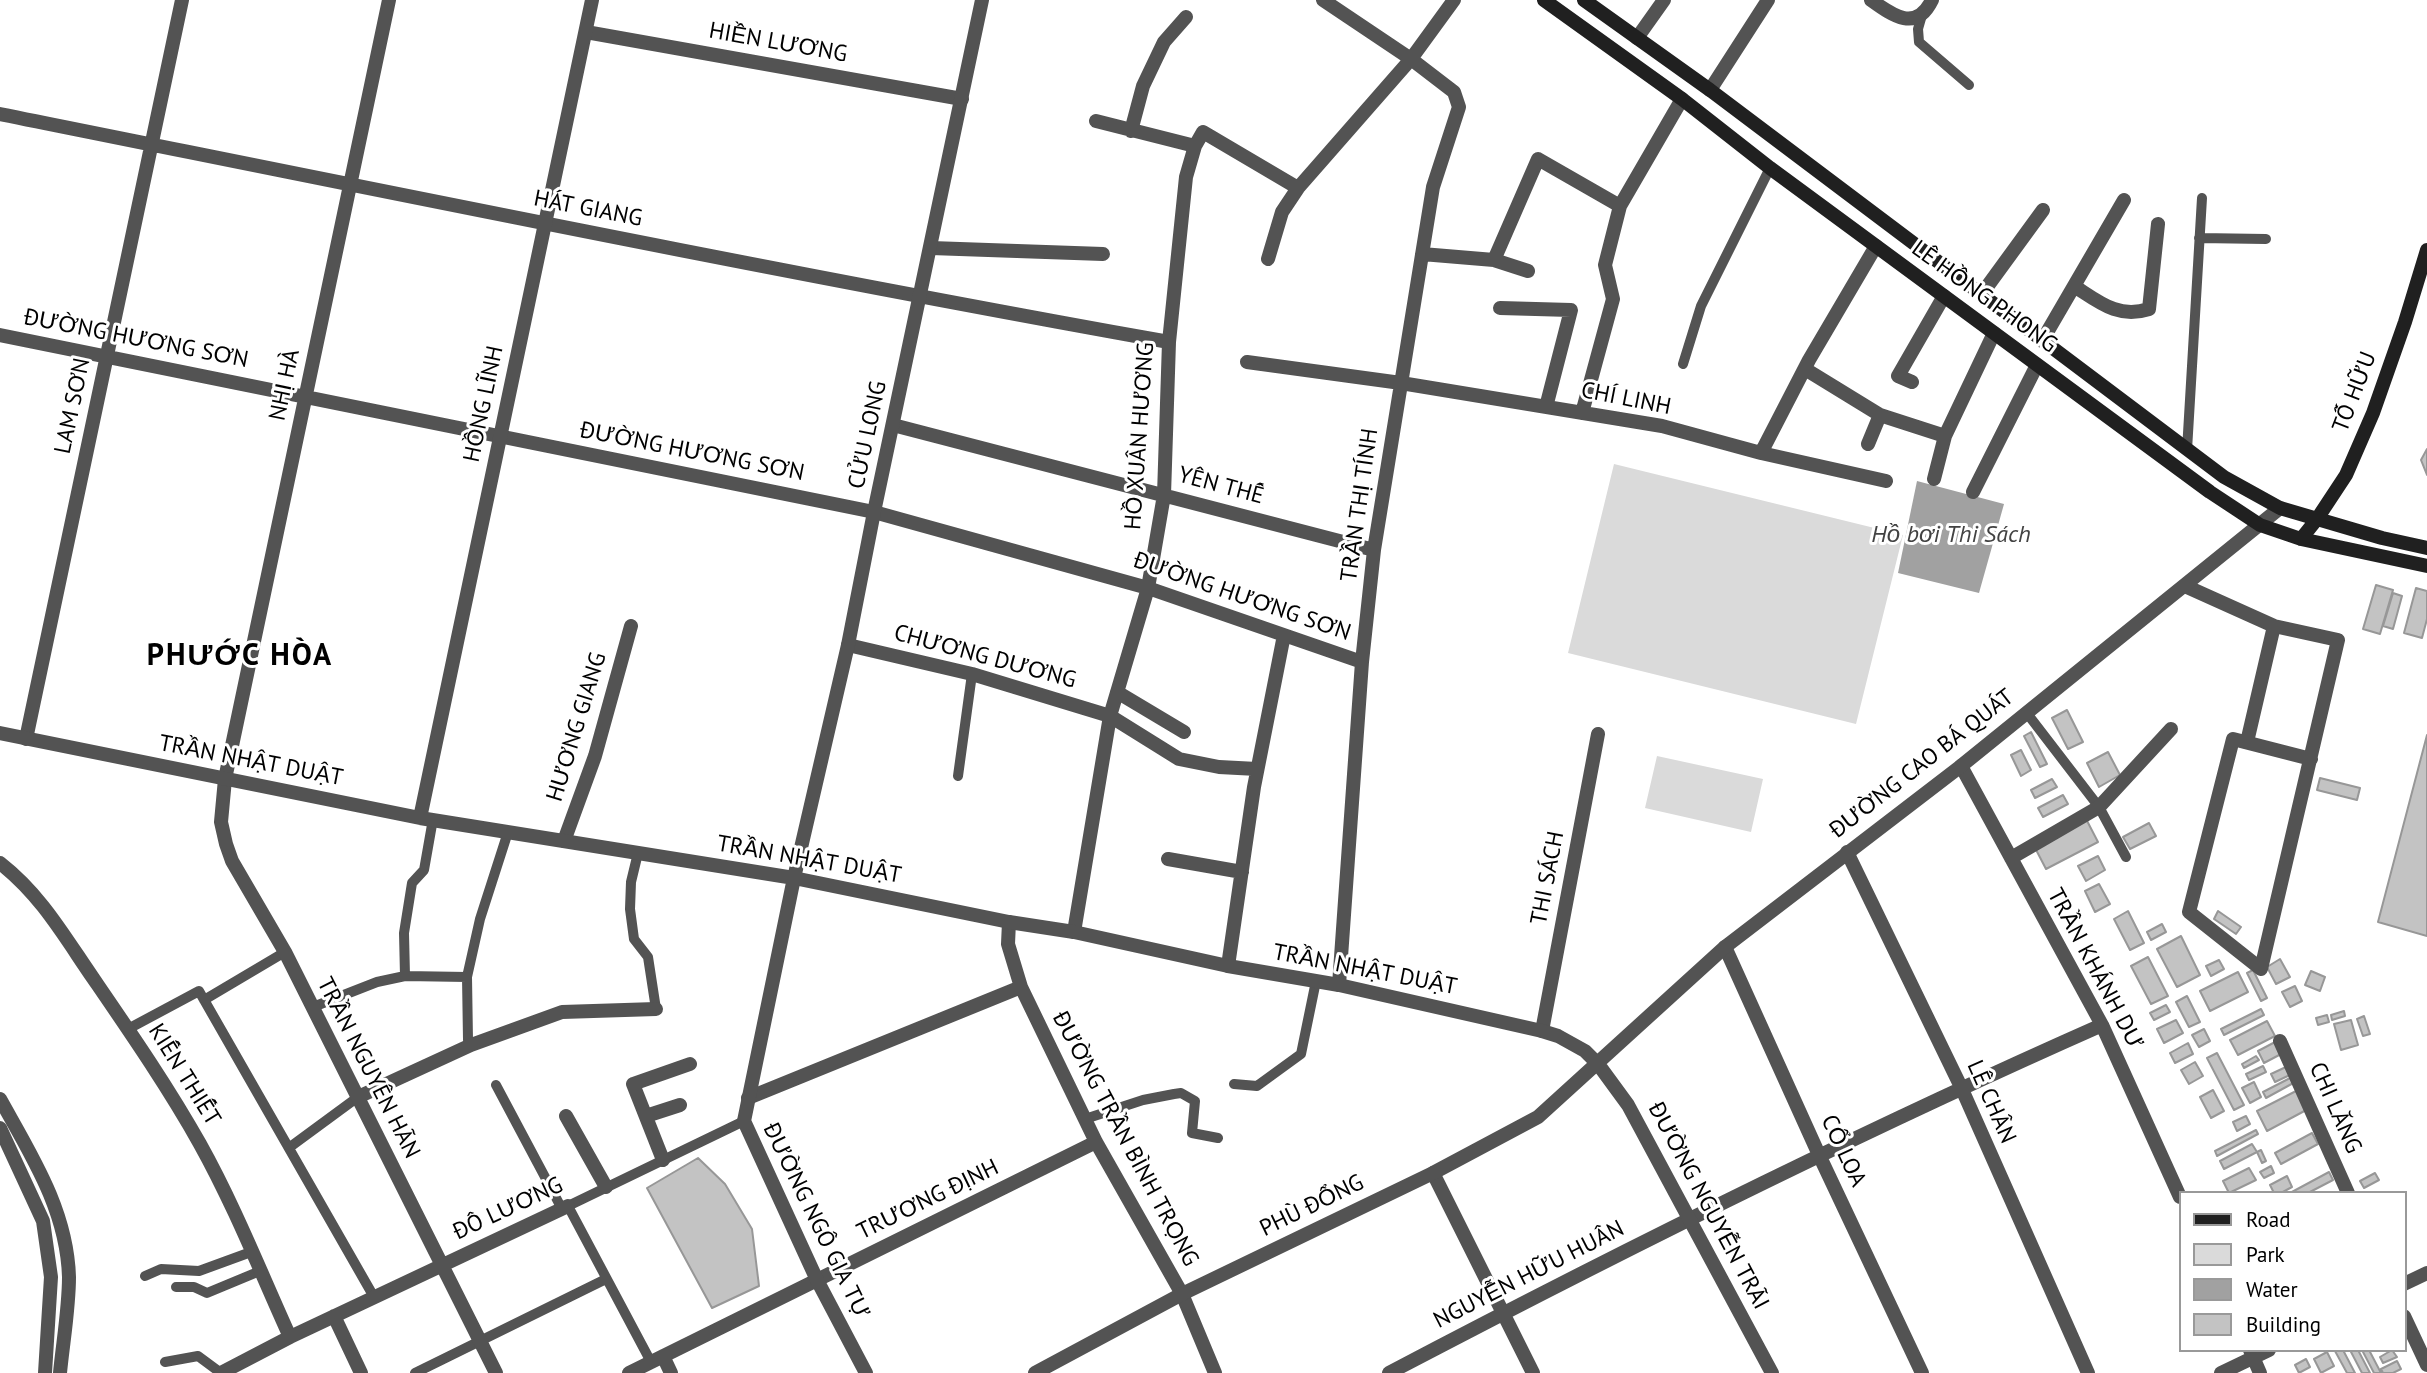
<!DOCTYPE html>
<meta charset="utf-8">
<style>
body{margin:0}
#map{position:relative;width:2427px;height:1373px;overflow:hidden;background:#fff;font-family:"PT Sans",sans-serif}
canvas{display:block}
.legend{position:absolute;left:2179px;top:1191px;width:228px;height:161px;box-sizing:border-box;background:#fff;border:2px solid #999;margin:0;padding:9px 12px;list-style:none;font-size:21px;color:#000}
.legend li{display:flex;align-items:center;gap:14px;height:35px}
.legend b{width:35px;border:2px solid #999}
</style>
<div id="map">
<canvas width="2427" height="1373"></canvas>
<ul class="legend">
<li><b style="height:9px;background:#202020"></b>Road</li>
<li><b style="height:19px;background:#dadada"></b>Park</li>
<li><b style="height:19px;background:#a1a1a1"></b>Water</li>
<li><b style="height:19px;background:#c3c3c3"></b>Building</li>
</ul>
</div>
<script>
const g = document.querySelector('canvas').getContext('2d');
g.lineJoin = 'round';
function fillPath(path, color) {
  g.fillStyle = color;
  g.fill(path, 'evenodd');
}
function trace(path, color, width, dash) {
  g.strokeStyle = color;
  g.lineWidth = width;
  g.lineCap = dash ? 'butt' : 'round';
  g.setLineDash(dash || []);
  g.stroke(path);
}
function label(font, color, halo, rows, align = 'center') {
  g.font = font + ' "PT Sans",sans-serif';
  g.lineWidth = 6;
  g.setLineDash([]);
  g.textBaseline = 'middle';
  g.strokeStyle = halo;
  g.fillStyle = color;
  for (const [text, x, y, turn = 0] of rows) {
    g.save();
    g.translate(x, y);
    g.rotate((+turn || 0) * Math.PI / 180);
    g.textAlign = isNaN(turn) ? turn : align;
    if (halo) g.strokeText(text, 0, 0);
    g.fillText(text, 0, 0);
    g.restore();
  }
}
fillPath(new Path2D(`
 M1614,464L1903,535L1856,724L1568,653Z
 M1657,756L1763,779L1751,832L1645,808Z`), '#dadada');
fillPath(new Path2D(`
 M1917,481L2004,504L1979,593L1898,573Z`), '#a1a1a1');
const building = new Path2D(`
 M2427,449V475L2421,460Z
 M2376,585L2393,590L2380,634L2363,629Z
 M2416,588L2427,591V619L2422,638L2404,633Z
 M2393,593L2402,596L2393,629L2383,626Z
 M2067,710L2083,742L2068,749L2052,718Z
 M2031,732L2047,764L2040,767L2024,736Z
 M2427,735V936L2378,922Z
 M2021,750L2031,770L2021,776L2011,755Z
 M2108,752L2120,775L2099,787L2087,763Z
 M2320,778L2360,788L2357,800L2317,790Z
 M2052,779L2057,787L2035,798L2031,790Z
 M2063,795L2068,804L2043,817L2038,808Z
 M2084,815L2098,842L2046,869L2032,842Z
 M2149,823L2156,836L2130,849L2123,837Z
 M2098,856L2105,870L2086,881L2078,866Z
 M2099,884L2110,904L2095,912L2085,891Z
 M2128,911L2144,943L2130,950L2114,919Z
 M2218,911L2241,927L2236,934L2214,919Z
 M2162,924L2166,932L2151,940L2147,932Z
 M2181,936L2200,975L2177,987L2157,949Z
 M2148,957L2168,996L2151,1004L2131,966Z
 M2280,959L2290,977L2276,984L2267,967Z
 M2219,960L2224,969L2211,976L2206,966Z
 M2253,970L2267,998L2261,1001L2247,973Z
 M2311,971L2325,977L2320,991L2305,985Z
 M2238,972L2248,992L2210,1011L2200,991Z
 M2295,986L2302,1001L2290,1007L2282,992Z
 M2187,996L2200,1022L2189,1027L2176,1002Z
 M2166,1005L2170,1012L2154,1020L2150,1013Z
 M2261,1009L2264,1015L2224,1035L2221,1029Z
 M2344,1011L2345,1016L2332,1020L2331,1015Z
 M2327,1015L2329,1022L2318,1025L2316,1018Z
 M2364,1016L2370,1034L2363,1036L2357,1019Z
 M2176,1020L2183,1033L2164,1043L2157,1029Z
 M2351,1020L2358,1045L2341,1050L2334,1024Z
 M2267,1021L2275,1036L2238,1055L2230,1040Z
 M2204,1029L2210,1041L2199,1047L2192,1035Z
 M2277,1041L2283,1053L2264,1063L2258,1051Z
 M2188,1043L2193,1054L2175,1063L2170,1053Z
 M2217,1053L2244,1105L2234,1110L2207,1058Z
 M2256,1056L2259,1060L2244,1068L2242,1064Z
 M2195,1062L2203,1076L2189,1084L2181,1070Z
 M2263,1066L2266,1072L2249,1080L2246,1074Z
 M2288,1066L2292,1074L2275,1082L2271,1074Z
 M2294,1076L2297,1081L2266,1098L2263,1092Z
 M2254,1082L2261,1097L2250,1103L2242,1088Z
 M2300,1089L2310,1108L2267,1131L2257,1111Z
 M2213,1090L2224,1111L2211,1118L2200,1097Z
 M2246,1116L2250,1124L2237,1131L2233,1122Z
 M2256,1130L2258,1134L2217,1156L2215,1151Z
 M2312,1133L2318,1144L2281,1164L2275,1153Z
 M2252,1144L2257,1152L2224,1169L2220,1161Z
 M2261,1150L2266,1161L2262,1163L2257,1152Z
 M698,1158L725,1184L752,1229L759,1286L712,1308L647,1188Z
 M2271,1166L2274,1173L2264,1178L2260,1172Z
 M2249,1168L2256,1180L2229,1193L2223,1181Z
 M2329,1172L2333,1180L2308,1193H2290Z
 M2375,1173L2379,1180L2364,1188L2360,1181Z
 M2287,1176L2292,1187L2281,1193H2274L2270,1185Z
 M2343,1350L2355,1373H2347L2335,1351Z
 M2350,1350H2358L2370,1373H2362Z
 M2362,1350H2369L2381,1373H2374Z
 M2392,1350L2397,1357L2383,1363L2380,1357Z
 M2327,1352L2334,1366L2321,1373L2314,1359Z
 M2306,1359L2310,1367L2299,1373L2295,1365Z
 M2397,1361L2401,1369L2393,1373H2383L2381,1369Z`);
fillPath(building, '#c3c3c3');
trace(building, '#979797', 2);
trace(new Path2D(`
 M1922,15L1918,29L1919,42L1969,85
 M2199,238L2266,239
 M1683,364L1701,306L1770,168
 M2187,450L2202,198
 M2026,712L2099,807L2126,857
 M958,776L972,674
 M638,853L631,882L630,909L634,939L648,957L656,1009
 M405,976L404,933L412,883L424,870L433,819
 M204,1000L285,952
 M313,1007L377,982L405,976L467,977
 M128,1029L199,991L374,1297
 M471,1045L468,1040L467,977L480,919L508,832
 M1234,1084L1257,1086L1301,1054L1316,981
 M496,1085L562,1209
 M1085,1119L1143,1100L1174,1094L1181,1093L1195,1101L1192,1133L1218,1138
 M290,1147L358,1097
 M145,1276L161,1269L199,1271L251,1252
 M176,1287H194L207,1293L260,1271
 M165,1362L198,1356L221,1373
 M651,1362L568,1206L744,1121
 M415,1373L606,1279`), '#535353', 10);
trace(new Path2D(`
 M389,0L225,779L221,822L226,844L232,861L285,952L496,1373
 M1323,0L1411,59L1454,92L1459,107L1433,187L1374,550L1362,662L1339,985
 M1871,0C1892,15 1916,33 1932,0
 M586,32L962,99
 M1637,38L1664,0
 M1710,90L1768,0
 M0,114C389,192 778,272 1169,342
 M1096,121L1195,146
 M1131,131L1143,86L1164,42L1186,17
 M931,248L1103,254
 M1422,254L1494,260L1528,271
 M1268,259L1282,212L1298,188L1411,59L1454,0
 M1494,260L1538,159L1620,206
 M2074,286C2099,302 2118,319 2149,309L2158,224
 M1981,295L2043,210
 M1500,308L1571,310L1546,407
 M0,335L874,512L1148,588L1362,662
 M2042,341L2124,200
 M1247,362L1401,383L1662,426L1761,453L1809,360L1876,246
 M1805,369L1880,415L1945,436
 M1912,382L1898,376L1944,296
 M1582,413L1613,299L1605,265L1620,206L1682,99
 M893,425L1374,550
 M1868,444L1880,415
 M1761,453L1886,481
 M1934,479L1945,436L1994,333
 M1973,492L2037,365
 M2185,586L2274,626L2338,640L2261,969L2189,912L2233,739L2311,759
 M848,645L972,674L1110,716L1179,759L1219,767L1257,769
 M1117,692L1184,732
 M26,739L182,0
 M2247,742L2274,626
 M1961,766L2102,1025L2180,1197
 M564,841L595,756L631,626
 M1847,852L1961,1087L2088,1373
 M2011,858L2099,807L2171,729
 M1168,859L1242,872
 M0,863C41,895 64,936 93,978C130,1032 168,1087 200,1144C234,1205 261,1273 290,1337
 M1009,922L1008,944L1021,987L1096,1142L1182,1294L1215,1373
 M1074,932L1110,716L1148,588L1164,495L1169,342L1186,177L1195,146L1203,132L1298,188
 M1725,947L1820,1157L1922,1373
 M1228,966L1254,787L1284,635
 M1542,1031L1598,734
 M2280,1041L2348,1193
 M358,1097L471,1045L562,1012L656,1009
 M748,1098L1021,987
 M566,1116L606,1187
 M646,1116L680,1105
 M663,1160L633,1084L690,1064
 M1433,1173L1533,1373
 M2404,1284L2427,1273
 M334,1316L361,1373
 M2404,1316L2427,1365
 M2250,1350L2260,1373
 M663,1356L671,1373
 M221,1373L290,1337L568,1206
 M629,1373L1096,1142
 M1389,1373C1623,1250 1860,1132 2102,1025
 M2221,1373L2269,1350`), '#535353', 14);
trace(new Path2D(`
 M0,733L420,818L794,878L1009,922L1074,932L1228,966L1339,985L1542,1031L1558,1036L1585,1051L1598,1064L1628,1105L1772,1373
 M420,818L592,0
 M0,1099C31,1155 67,1210 69,1277C69,1308 63,1342 60,1373
 M0,1128L43,1221L51,1277L45,1373
 M866,1373L817,1280L744,1121L794,878L848,645L874,512L982,0
 M1035,1373L1182,1294L1433,1173L1538,1117L1725,947L1961,766L2280,508`), '#535353', 14);
trace(new Path2D(`
 M1544,0L1682,99L1770,168L2210,492L2260,525L2301,539L2427,566
 M1584,0L1710,90L2224,477L2280,508L2382,538L2427,548
 M2301,539L2317,519L2346,475L2373,413L2405,322L2427,250`), '#202020', 14);
label('23px', '#000', '#fff', [
 ["HIỀN LƯƠNG",778,43,10],
 ["HÁT GIANG",588,209,11],
 ["LÊ HỒNG PHONG",1984,297,36],
 ["ĐƯỜNG HƯƠNG SƠN",136,339,11],
 ["NHỊ HÀ",285,385,-78],
 ["TỐ HỮU",2355,392,-69],
 ["CHÍ LINH",1626,399,11],
 ["HỒNG LĨNH",484,404,-78],
 ["LAM SƠN",73,406,-78],
 ["CỬU LONG",868,435,-78],
 ["HỒ XUÂN HƯƠNG",1140,436,-86],
 ["ĐƯỜNG HƯƠNG SƠN",692,452,11],
 ["YÊN THẾ",1221,486,15],
 ["TRẦN THỊ TÍNH",1360,505,-82],
 ["ĐƯỜNG HƯƠNG SƠN",1242,597,19],
 ["CHƯƠNG DƯƠNG",985,657,15],
 ["HƯƠNG GIANG",577,727,-73],
 ["TRẦN NHẬT DUẬT",251,761,11],
 ["ĐƯỜNG CAO BÁ QUÁT",1922,764,-38],
 ["TRẦN NHẬT DUẬT",809,860,10],
 ["THI SÁCH",1548,878,-79],
 ["TRẦN KHÁNH DƯ",2095,969,62],
 ["TRẦN NHẬT DUẬT",1365,970,11],
 ["TRẦN NGUYÊN HÃN",368,1068,63],
 ["KIẾN THIẾT",184,1075,58],
 ["LÊ CHÂN",1991,1102,66],
 ["CHI LĂNG",2335,1108,66],
 ["ĐƯỜNG TRẦN BÌNH TRỌNG",1125,1139,62],
 ["CỔ LOA",1843,1151,65],
 ["TRƯƠNG ĐỊNH",928,1200,-26],
 ["PHÙ ĐỔNG",1312,1206,-26],
 ["ĐƯỜNG NGUYỄN TRÃI",1708,1206,62],
 ["ĐÔ LƯƠNG",508,1209,-25],
 ["ĐƯỜNG NGÔ GIA TỰ",816,1221,64],
 ["NGUYỄN HỮU HUÂN",1529,1275,-27]
]);
label('italic 24px', '#424242', '#fff', [
 ["Hồ bơi Thi Sách",1951,535]
]);
g.letterSpacing = '2px';
label('bold 30px', '#000', '#fff', [
 ["PHƯỚC HÒA",240,656]
]);
g.letterSpacing = '0px';
</script>
